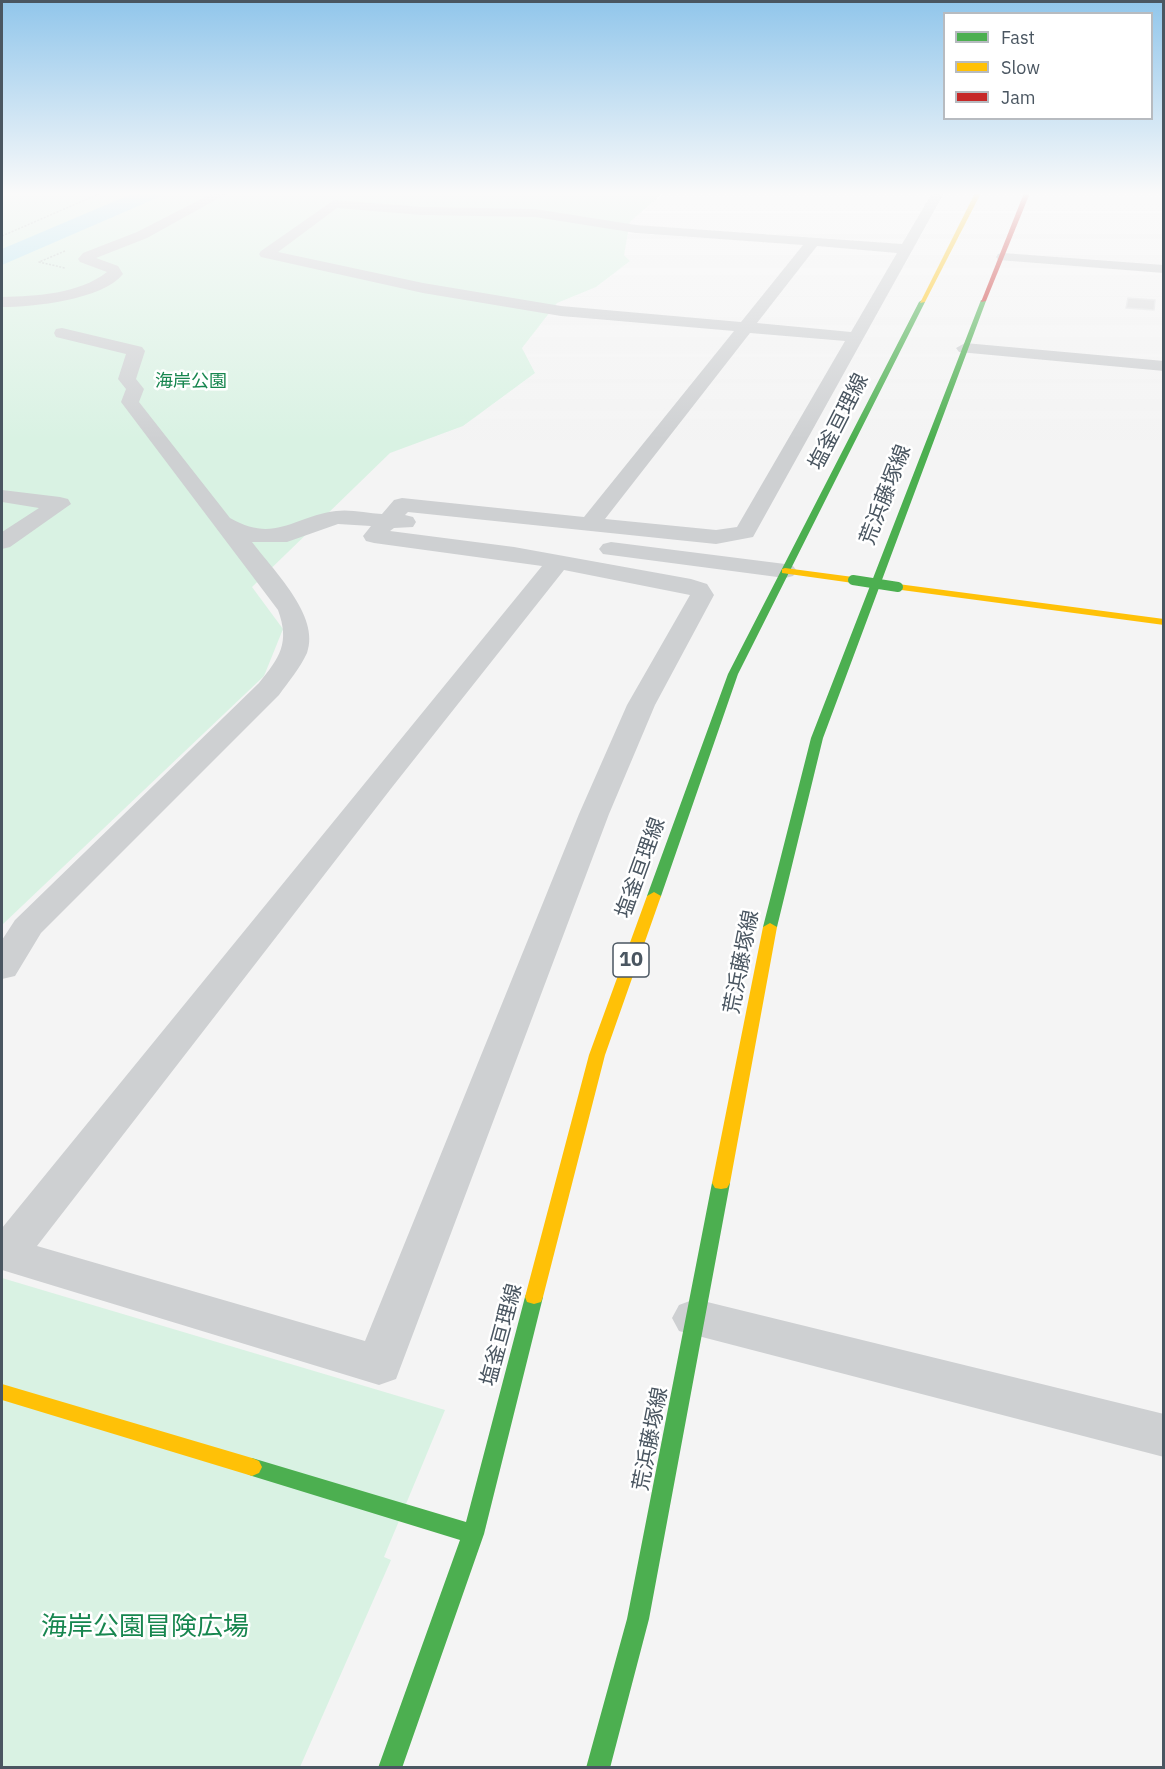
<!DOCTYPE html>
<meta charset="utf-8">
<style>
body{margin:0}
#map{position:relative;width:1165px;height:1769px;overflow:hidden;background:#f4f4f4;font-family:"IBM Plex Sans",sans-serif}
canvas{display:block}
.frame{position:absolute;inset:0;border:3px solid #4a5661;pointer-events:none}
.legend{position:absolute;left:943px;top:12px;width:210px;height:108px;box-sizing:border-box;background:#fff;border:2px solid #b7bbc0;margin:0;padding:8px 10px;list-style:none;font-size:18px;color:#4a5661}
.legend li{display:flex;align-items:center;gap:12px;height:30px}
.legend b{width:30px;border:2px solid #b7bbc0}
</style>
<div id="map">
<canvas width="1165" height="1769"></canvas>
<div class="frame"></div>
<ul class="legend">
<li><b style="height:8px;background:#4caf50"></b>Fast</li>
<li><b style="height:8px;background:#ffc107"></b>Slow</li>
<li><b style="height:8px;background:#c62828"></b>Jam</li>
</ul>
</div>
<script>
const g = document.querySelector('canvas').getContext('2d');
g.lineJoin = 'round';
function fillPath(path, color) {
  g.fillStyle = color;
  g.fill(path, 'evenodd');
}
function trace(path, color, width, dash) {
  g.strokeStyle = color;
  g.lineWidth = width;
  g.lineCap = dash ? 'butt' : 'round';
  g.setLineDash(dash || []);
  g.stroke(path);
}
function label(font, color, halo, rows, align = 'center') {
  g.font = font + ' "IBM Plex Sans","Noto Sans JP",sans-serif';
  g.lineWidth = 5;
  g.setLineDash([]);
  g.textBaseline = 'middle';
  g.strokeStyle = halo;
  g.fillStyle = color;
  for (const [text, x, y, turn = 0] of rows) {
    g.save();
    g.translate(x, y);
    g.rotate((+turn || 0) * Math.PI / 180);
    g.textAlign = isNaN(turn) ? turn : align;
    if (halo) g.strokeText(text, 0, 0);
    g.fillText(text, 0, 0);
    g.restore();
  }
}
fillPath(new Path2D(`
 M2,193H663L630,222L624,255L630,261L596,287L557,303L522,348L535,373L463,426L390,453L252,587L283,629L264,676L2,925Z
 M2,1278L445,1410L384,1557L391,1560L300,1767H2Z`), '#d9f2e3');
fillPath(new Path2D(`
 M134,193H163L159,197L2,265V249Z`), '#aee2f0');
const building = new Path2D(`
 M1128,298L1155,300L1154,310L1126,308Z`);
fillPath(building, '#ddddde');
trace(building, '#e5e6e7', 1.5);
trace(new Path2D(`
 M2,236L101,193
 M65,251L39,262L65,268`), '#bcc7c4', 1.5, [2, 1.5]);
fillPath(new Path2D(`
 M213,193H228L147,238L96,258L118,266L123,274C102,300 33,307 2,307V297C37,296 79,294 107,272L80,262L78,259L83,253L137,232Z
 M932,193H944L753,537L716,544L408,512L405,515L413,517L416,522L413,527L394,528L390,531L514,547L691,579L707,584L714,595L655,705L609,814L396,1379L379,1385L2,1270V1228L542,566L374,543L366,541L363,536L371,526L338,524L287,542H252C272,569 321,616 307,653C300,668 289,681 279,695L41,933L15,976L2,979V940L15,920L259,683C280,657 290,643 278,610L121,402L126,389L118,379L126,354L56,337L54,333L56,329L62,328L142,347L145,351L136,379L144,389L139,402L230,518C275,544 294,516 336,511C350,509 367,513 382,514L394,500L402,498L584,517L734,331L561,316L423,293L261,257L259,254L261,251L334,200L422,207L535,209L636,225L902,244ZM337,208L422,215L535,217L636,233L803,245L741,322L561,306L423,283L278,252ZM817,246L897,253L851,332L757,323ZM750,333L845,341L737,527L716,530L605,519ZM564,570L690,595L627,705L579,814L365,1341L37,1246L393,786Z
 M1003,253L1164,265V273L998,260L996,257L998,254Z
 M965,343L1164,361V371L959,352L956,348Z
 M2,490L60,497L68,499L71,504L10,547L2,549V532L39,508L2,502Z
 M611,542L785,564L793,566L797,571L793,576L785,578L603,554L599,549L603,544Z
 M695,1299L1164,1414V1457L679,1331L672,1318L679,1305Z`), '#ced0d2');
fillPath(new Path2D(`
 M922,300L925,302L738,674L661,896L659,899H649L647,896L728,674L919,302Z
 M981,300L986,301L823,738L777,927L770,931L765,930L763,927L811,738Z
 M721,1177L727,1178L730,1183L649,1619L610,1768H586L627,1619L712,1183L715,1178Z
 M534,1290L541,1292L543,1297L484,1534L402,1768H378L460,1540L252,1476L245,1473L242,1467L245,1461L252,1458L466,1522L525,1297L527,1292Z`), '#4caf50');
fillPath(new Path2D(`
 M975,193H981L925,302L920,303Z
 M785,568L853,577L858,580L853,583L782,573V569Z
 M898,584L1164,619V625L894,589V585Z
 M654,892L661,896L605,1055L543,1297L541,1302L534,1304L527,1302L525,1297L589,1055L647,896Z
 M770,923L777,927L730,1183L727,1188L721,1189L715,1188L712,1183L763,927Z
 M2,1384L252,1458L259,1461L262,1467L259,1473L252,1476L2,1400Z`), '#ffc107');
fillPath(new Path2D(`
 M1024,193H1030L986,301L981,302Z`), '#c62828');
trace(new Path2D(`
 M853,580L898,587`), '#4caf50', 10);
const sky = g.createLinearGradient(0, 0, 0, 440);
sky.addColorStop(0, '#91c6eb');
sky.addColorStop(0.44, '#fafafa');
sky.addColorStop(1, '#fafafa00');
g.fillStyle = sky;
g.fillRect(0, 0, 1165, 440);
label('18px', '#17864f', '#fff', [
 ["海岸公園",191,382]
]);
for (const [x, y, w] of [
 [631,960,36]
]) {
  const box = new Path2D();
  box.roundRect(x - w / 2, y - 17, w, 34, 4.5);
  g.fillStyle = '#fff';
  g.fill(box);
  trace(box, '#4a5661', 1.5);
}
label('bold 20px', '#4a5661', null, [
 ["10",631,960]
]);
label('21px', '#4a5661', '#fff', [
 ["塩釜亘理線",839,422,-63],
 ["荒浜藤塚線",886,495,-69],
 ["塩釜亘理線",641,868,-70],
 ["荒浜藤塚線",742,962,-79],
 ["塩釜亘理線",502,1335,-75],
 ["荒浜藤塚線",651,1439,-79]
]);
label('26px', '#17864f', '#fff', [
 ["海岸公園冒険広場",145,1627]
]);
</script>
